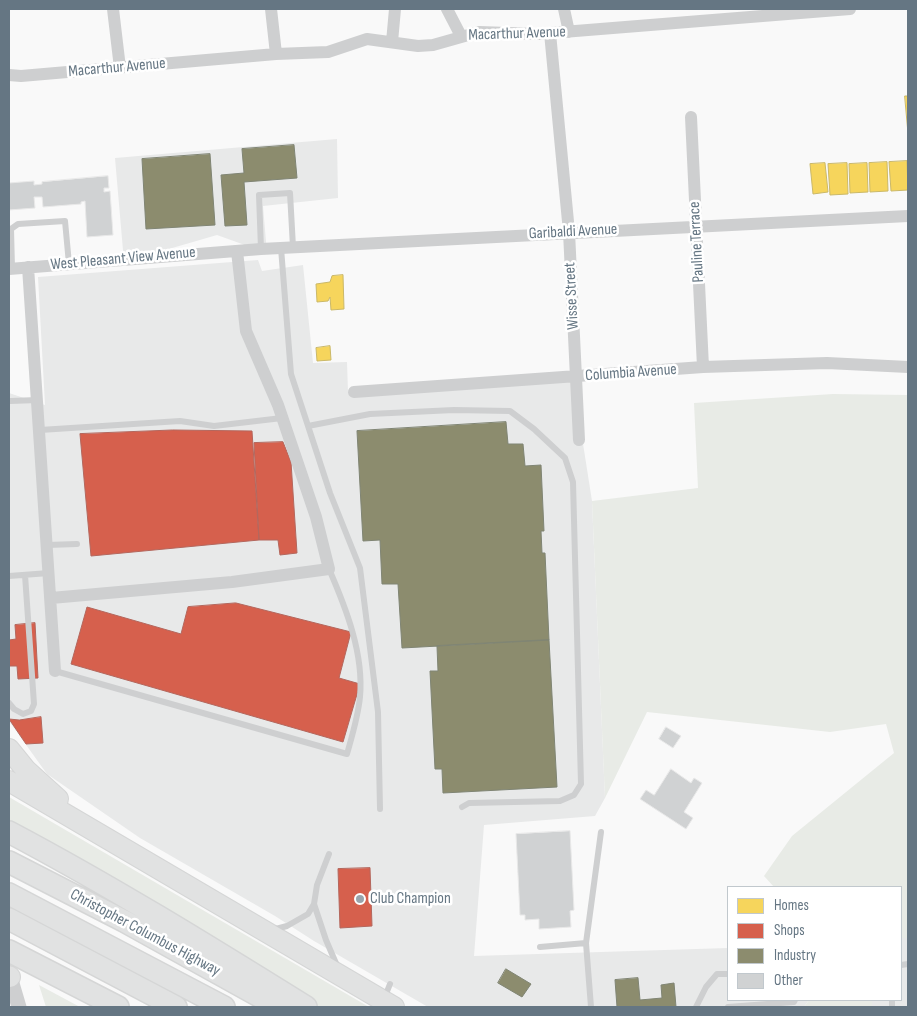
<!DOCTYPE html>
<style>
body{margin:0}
#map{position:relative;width:917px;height:1016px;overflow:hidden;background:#f9f9f9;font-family:"Sofia Sans Condensed",sans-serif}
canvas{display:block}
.frame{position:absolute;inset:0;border:10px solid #657683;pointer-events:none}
.legend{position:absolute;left:727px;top:886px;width:175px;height:115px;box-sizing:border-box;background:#fff;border:1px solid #c1c8cd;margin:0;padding:6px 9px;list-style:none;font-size:15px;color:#657683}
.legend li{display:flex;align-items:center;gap:10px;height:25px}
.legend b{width:25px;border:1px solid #c1c8cd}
</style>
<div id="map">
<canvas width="917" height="1016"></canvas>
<div class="frame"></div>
<ul class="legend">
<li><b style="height:14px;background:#f6d55c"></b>Homes</li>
<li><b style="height:14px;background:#d6604d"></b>Shops</li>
<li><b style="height:14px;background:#8c8c6e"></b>Industry</li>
<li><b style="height:14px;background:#d0d2d3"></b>Other</li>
</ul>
</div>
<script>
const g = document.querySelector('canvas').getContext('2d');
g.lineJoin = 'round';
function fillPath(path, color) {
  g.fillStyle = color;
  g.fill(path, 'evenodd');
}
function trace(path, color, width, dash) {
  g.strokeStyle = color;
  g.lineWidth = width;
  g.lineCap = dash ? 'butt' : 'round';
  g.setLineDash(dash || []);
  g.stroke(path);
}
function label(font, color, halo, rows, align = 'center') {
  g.font = font + ' "Sofia Sans Condensed",sans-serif';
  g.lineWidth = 5;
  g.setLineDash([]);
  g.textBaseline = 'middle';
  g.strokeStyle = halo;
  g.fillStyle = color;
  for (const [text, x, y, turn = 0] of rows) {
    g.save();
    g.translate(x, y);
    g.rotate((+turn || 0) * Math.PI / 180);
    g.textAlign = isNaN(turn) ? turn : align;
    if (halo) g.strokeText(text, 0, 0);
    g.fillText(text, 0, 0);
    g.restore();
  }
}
fillPath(new Path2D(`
 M337,139L338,198L263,206L267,253L217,235L124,262L115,158Z
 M258,260L262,271L303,265L313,363L347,362L348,392L573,380L592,501L605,798L595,816L484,825L474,956L728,948V1000H809L804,1007H428L314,941L275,916L140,838L47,774L9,721V393L45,405L38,277Z
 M901,938H908V1007H872V1000H901Z`), '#e8e9e9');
fillPath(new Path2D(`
 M833,394L908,395V938H901V887H774L764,876L792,836L894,753L886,724L830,732L647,712L605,798L592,501L698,488L694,403Z
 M9,797L369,1007H320L193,924L9,823Z
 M39,985L80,1007H46Z
 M809,1000H872V1007H804Z`), '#e8ebe6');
const homes = new Path2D(`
 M905,96H908V133Z
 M907,161L908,190L891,191L889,162Z
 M887,162L888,191L870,192L869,163Z
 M825,163L828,192L813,194L810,164Z
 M847,163L848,194L830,195L828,164Z
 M867,163L868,192L850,193L849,164Z
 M343,275L344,309L331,310L330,297L328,301L317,302L316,284L330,282L332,276Z
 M330,346L331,360L317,361L316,348Z`);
fillPath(homes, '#f6d55c');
trace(homes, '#cab868', 1);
const shops = new Path2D(`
 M173,430L252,431L259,540L91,556L80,434Z
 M283,442L291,462L297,553L280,555L278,540H259L254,443Z
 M236,603L351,632L339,678L360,684L343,742L71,664L87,607L181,634L188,607Z
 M35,623L38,678L18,679L17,666H9V640L16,639L15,625Z
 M41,717L43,743L26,744L9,719L19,720Z
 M370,868L372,926L340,928L338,869Z`);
fillPath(shops, '#d6604d');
trace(shops, '#b4675d', 1);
const industry = new Path2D(`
 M294,145L297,178L244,182L247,225L225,226L221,175L244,173L242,149Z
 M210,154L215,225L146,229L142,159Z
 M506,422L508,444H523L525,466L541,465L544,531H541L542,553H545L549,640L402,648L398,584H382L380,540L363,541L357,431Z
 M549,640L557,787L443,793L442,769H435L430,671H438L437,646Z
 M506,969L531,984L522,997L498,983Z
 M638,978L640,1000L662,998L661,985L674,983L676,1007H617L615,980Z`);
fillPath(industry, '#8c8c6e');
trace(industry, '#808574', 1);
const building = new Path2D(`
 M108,176L109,188H104V192L110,191L113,235L87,237L85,201L81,202V204L43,207L42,197H34L35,208L9,210V183L34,181V185L42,184V182Z
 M666,727L681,736L673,748L659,739Z
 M671,769L691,783L694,778L702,783L684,812L693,818L686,829L640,799L646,790L654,795Z
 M570,831L574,910L570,911L571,927L539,929V919L525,920V915H520L516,834Z`);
fillPath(building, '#d0d2d3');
trace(building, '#e8e8e8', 1);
const trunk = new Path2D(`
 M9,749L26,770L58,799
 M9,781L394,1007
 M9,976L10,977`);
const motorway = new Path2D(`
 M9,832C111,886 208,946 306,1007
 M9,862L124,921L279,1007
 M9,894L224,1007
 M9,919L176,1007
 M9,951L118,1007`);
trace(trunk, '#d5d6d6', 22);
trace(motorway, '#d5d6d6', 24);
trace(new Path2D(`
 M281,248L291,374L330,493L360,568L378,712L380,809
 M261,249L259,195L290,193L293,247
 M12,268L11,229L18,224L65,221L69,264
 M10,401L38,400
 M308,426L370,414L454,410L510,411L534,429L565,458L573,482L581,784L574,795L560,801L469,803L462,807
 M40,430L180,421L214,426L282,418
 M47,545L77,544
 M9,576L49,573
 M55,671L347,754C352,736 358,717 360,697C364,654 346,608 329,569
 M9,703L14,709L23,714L31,711L34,704L25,575
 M314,904L326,940L338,968
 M272,930L287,926L308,914L314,904L317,885L329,854
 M540,947L586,943
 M901,965L908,964
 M384,999L390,984
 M892,1000V1007
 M591,1007L586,943L601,832
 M696,1007L706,987L717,974H728
 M728,1007L794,1002L795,1000`), '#cecfd0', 6);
trace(new Path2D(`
 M113,9L120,68
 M271,9L276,54
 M447,9L461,36
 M564,9L569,32
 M550,33L569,232L579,440
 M392,42L395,9
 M9,75L21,76L276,54L328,52L367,39L418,46L433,45L479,32L538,34L850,9
 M691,117L703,367
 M28,267L55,671
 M9,269L261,249L908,216
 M354,392L703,367L827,363L908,367
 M51,598L232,582L329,569L316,517L278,405L246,331L237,251`), '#cecfd0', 12);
trace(new Path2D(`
 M9,973L19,1007`), '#cecfd0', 15);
trace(trunk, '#e1e2e2', 20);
trace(motorway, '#e1e2e2', 21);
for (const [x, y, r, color] of [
 [360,899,5,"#99a4ac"]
]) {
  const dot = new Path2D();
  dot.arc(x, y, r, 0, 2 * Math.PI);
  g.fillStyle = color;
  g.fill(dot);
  trace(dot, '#fff', 2);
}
label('16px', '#657683', '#fff', [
 ["Macarthur Avenue",517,34,-2],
 ["Macarthur Avenue",117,68,-5],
 ["Garibaldi Avenue",573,232,-3],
 ["Pauline Terrace",697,242,-93],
 ["West Pleasant View Avenue",123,259,-5],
 ["Wisse Street",572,296,-93],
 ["Columbia Avenue",631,373,-4],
 ["Christopher Columbus Highway",145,933,28]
]);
label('16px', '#657683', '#fff', [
 ["Club Champion",370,899]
], 'left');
</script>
